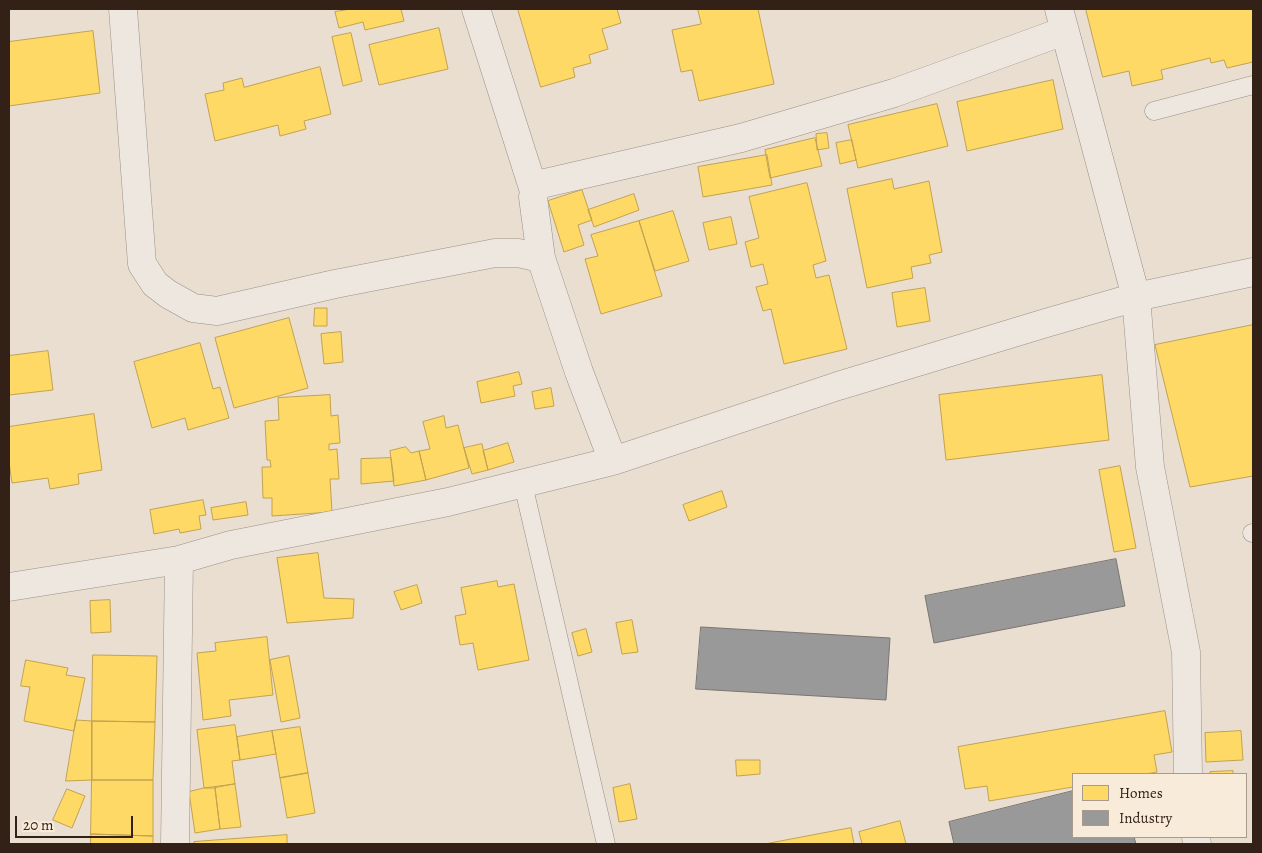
<!DOCTYPE html>
<style>
body{margin:0}
#map{position:relative;width:1262px;height:853px;overflow:hidden;background:#e9decf;font-family:Alegreya,serif}
canvas{display:block}
.frame{position:absolute;inset:0;border:10px solid #332118;pointer-events:none}
.legend{position:absolute;left:1072px;top:773px;width:175px;height:65px;box-sizing:border-box;background:#f8ebd9;border:1px solid #a99a8c;margin:0;padding:6px 9px;list-style:none;font-size:15px;color:#332118}
.legend li{display:flex;align-items:center;gap:10px;height:25px}
.legend b{width:25px;border:1px solid #a99a8c}
.scale{position:absolute;left:15px;top:816px;width:118px;height:22px;box-sizing:border-box;border:2px solid #332118;border-top:0;padding-left:6px;font-size:15px;line-height:18px;white-space:nowrap;color:#332118;-webkit-text-stroke:4px #f8ebd9;paint-order:stroke}
</style>
<div id="map">
<canvas width="1262" height="853"></canvas>
<div class="frame"></div>
<ul class="legend">
<li><b style="height:14px;background:#ffd966"></b>Homes</li>
<li><b style="height:14px;background:#999"></b>Industry</li>
</ul>
<div class="scale">20 m</div>
</div>
<script>
const g = document.querySelector('canvas').getContext('2d');
g.lineJoin = 'round';
function fillPath(path, color) {
  g.fillStyle = color;
  g.fill(path, 'evenodd');
}
function trace(path, color, width, dash) {
  g.strokeStyle = color;
  g.lineWidth = width;
  g.lineCap = dash ? 'butt' : 'round';
  g.setLineDash(dash || []);
  g.stroke(path);
}
const homes = new Path2D(`
 M351,9H401L404,21L365,30L363,22L339,28L335,12Z
 M518,9H617L621,23L602,29L608,49L589,55L591,63L573,68L575,77L541,87Z
 M698,9H758L774,84L699,101L692,70L681,72L672,30L701,24Z
 M1086,9H1253V62L1227,68L1224,60L1211,63L1210,58L1161,70L1163,79L1132,86L1129,71L1103,77Z
 M439,28L448,69L379,85L369,45Z
 M93,31L100,93L9,106V42Z
 M351,33L362,81L343,86L332,37Z
 M320,67L331,114L304,121L306,129L280,136L278,125L215,141L205,94L224,90L223,83L242,78L244,87Z
 M1053,80L1063,129L967,151L957,102Z
 M937,104L948,146L858,168L848,125Z
 M827,133L829,148L817,150L816,134Z
 M815,138L822,166L770,178L765,150Z
 M852,140L856,160L840,164L836,143Z
 M767,155L772,185L703,197L698,167Z
 M892,179L894,189L929,181L942,252L929,255L931,263L911,267L913,278L867,288L847,189Z
 M807,183L826,261L813,265L816,278L829,275L847,349L784,364L771,309L763,311L756,287L768,284L763,264L751,267L745,242L759,238L749,197Z
 M582,190L592,220L578,225L584,245L564,252L548,201Z
 M634,194L639,210L594,227L588,210Z
 M673,211L689,261L655,271L639,221Z
 M731,217L737,244L709,250L703,223Z
 M639,221L662,296L601,314L585,259L598,256L591,235Z
 M925,288L930,321L897,327L892,293Z
 M315,308H327V326H314Z
 M289,318L308,388L234,408L215,338Z
 M1253,325V476L1190,487L1155,345Z
 M341,332L343,362L324,364L321,334Z
 M200,343L213,389L220,387L229,418L188,430L185,418L152,428L134,362Z
 M48,351L53,390L9,395V356Z
 M519,372L522,384L513,386L515,396L481,403L477,382Z
 M1102,375L1109,440L946,460L939,395Z
 M551,388L554,406L535,409L532,392Z
 M330,395L331,416L338,415L340,443L329,444V450L337,449L339,479H330L332,512L272,516V498H263L262,467H271L270,460H267L265,421L279,420L278,398Z
 M94,414L102,470L78,474L79,484L50,489L48,478L12,483L9,462V427Z
 M444,416L446,428L458,425L469,468L426,480L419,451L430,449L423,422Z
 M508,443L514,462L488,470L483,451Z
 M482,444L488,470L472,474L464,448Z
 M406,447L411,453L419,451L426,480L394,486L390,451Z
 M391,458L394,481L361,484V459Z
 M1120,466L1136,548L1114,552L1099,470Z
 M722,491L727,507L689,521L683,505Z
 M203,500L206,515L199,516L201,529L180,533L179,529L154,534L150,510Z
 M246,502L248,515L213,520L211,508Z
 M318,553L324,598L354,599L353,618L287,623L277,558Z
 M497,581L498,587L514,584L529,660L478,670L473,643L460,645L455,616L466,614L461,588Z
 M417,585L422,603L401,610L394,592Z
 M110,600L111,632L91,633L90,601Z
 M632,620L638,652L622,654L616,623Z
 M586,629L592,652L578,656L572,633Z
 M267,637L273,695L229,700L231,716L203,720L197,653L216,651L215,643Z
 M93,655L157,656L155,722L92,721Z
 M289,656L300,718L281,722L270,660Z
 M26,660L68,668L66,675L85,678L74,731L24,721L30,687L21,686Z
 M1165,711L1172,752L1154,755L1157,772L1146,774H1073V787L989,801L987,786L965,789L958,747Z
 M76,720L92,721V780L66,781Z
 M92,721L155,722L153,780H92Z
 M235,725L240,760L232,761L235,784L204,788L197,730Z
 M300,727L308,773L280,778L272,731Z
 M272,731L276,754L240,760L237,737Z
 M1241,731L1243,760L1206,762L1205,733Z
 M736,760H760V774L737,776Z
 M1233,771V774H1210V772Z
 M308,773L315,813L287,818L280,778Z
 M92,780H153V836L91,834Z
 M235,784L241,827L220,829L215,788Z
 M630,784L637,819L619,822L613,788Z
 M204,788H215L220,829L195,833L189,792Z
 M67,789L85,796L72,828L53,820Z
 M900,821L906,844H862L859,832Z
 M851,828L854,844H765Z
 M91,834L153,836V844H91Z
 M287,835V844H194V842Z`);
fillPath(homes, '#ffd966');
trace(homes, '#c2a24f', 1);
const industry = new Path2D(`
 M1116,559L1125,606L934,643L925,596Z
 M701,627L890,638L886,700L696,689Z
 M1073,791V837H1134L1136,844H954L949,822Z`);
fillPath(industry, '#999');
trace(industry, '#7a7572', 1);
const service = new Path2D(`
 M1154,111L1253,85
 M523,484L606,844
 M1252,533H1253`);
const minor = new Path2D(`
 M123,9L142,264L155,284L168,294L193,308L217,311L335,284L495,253H518L541,258
 M476,9L534,191
 M1059,9L1136,297L1150,467L1186,652L1188,774
 M613,461L579,372L541,258L533,197L534,191L541,184L741,138L894,93L1064,31
 M9,587L179,560L231,545L448,502L613,461L838,386L1046,323L1136,297L1253,272
 M1196,837L1197,844
 M175,844L179,560`);
trace(service, '#9a9188', 19);
trace(minor, '#9a9188', 29);
trace(service, '#ede7e0', 18);
trace(minor, '#ede7e0', 28);
</script>
